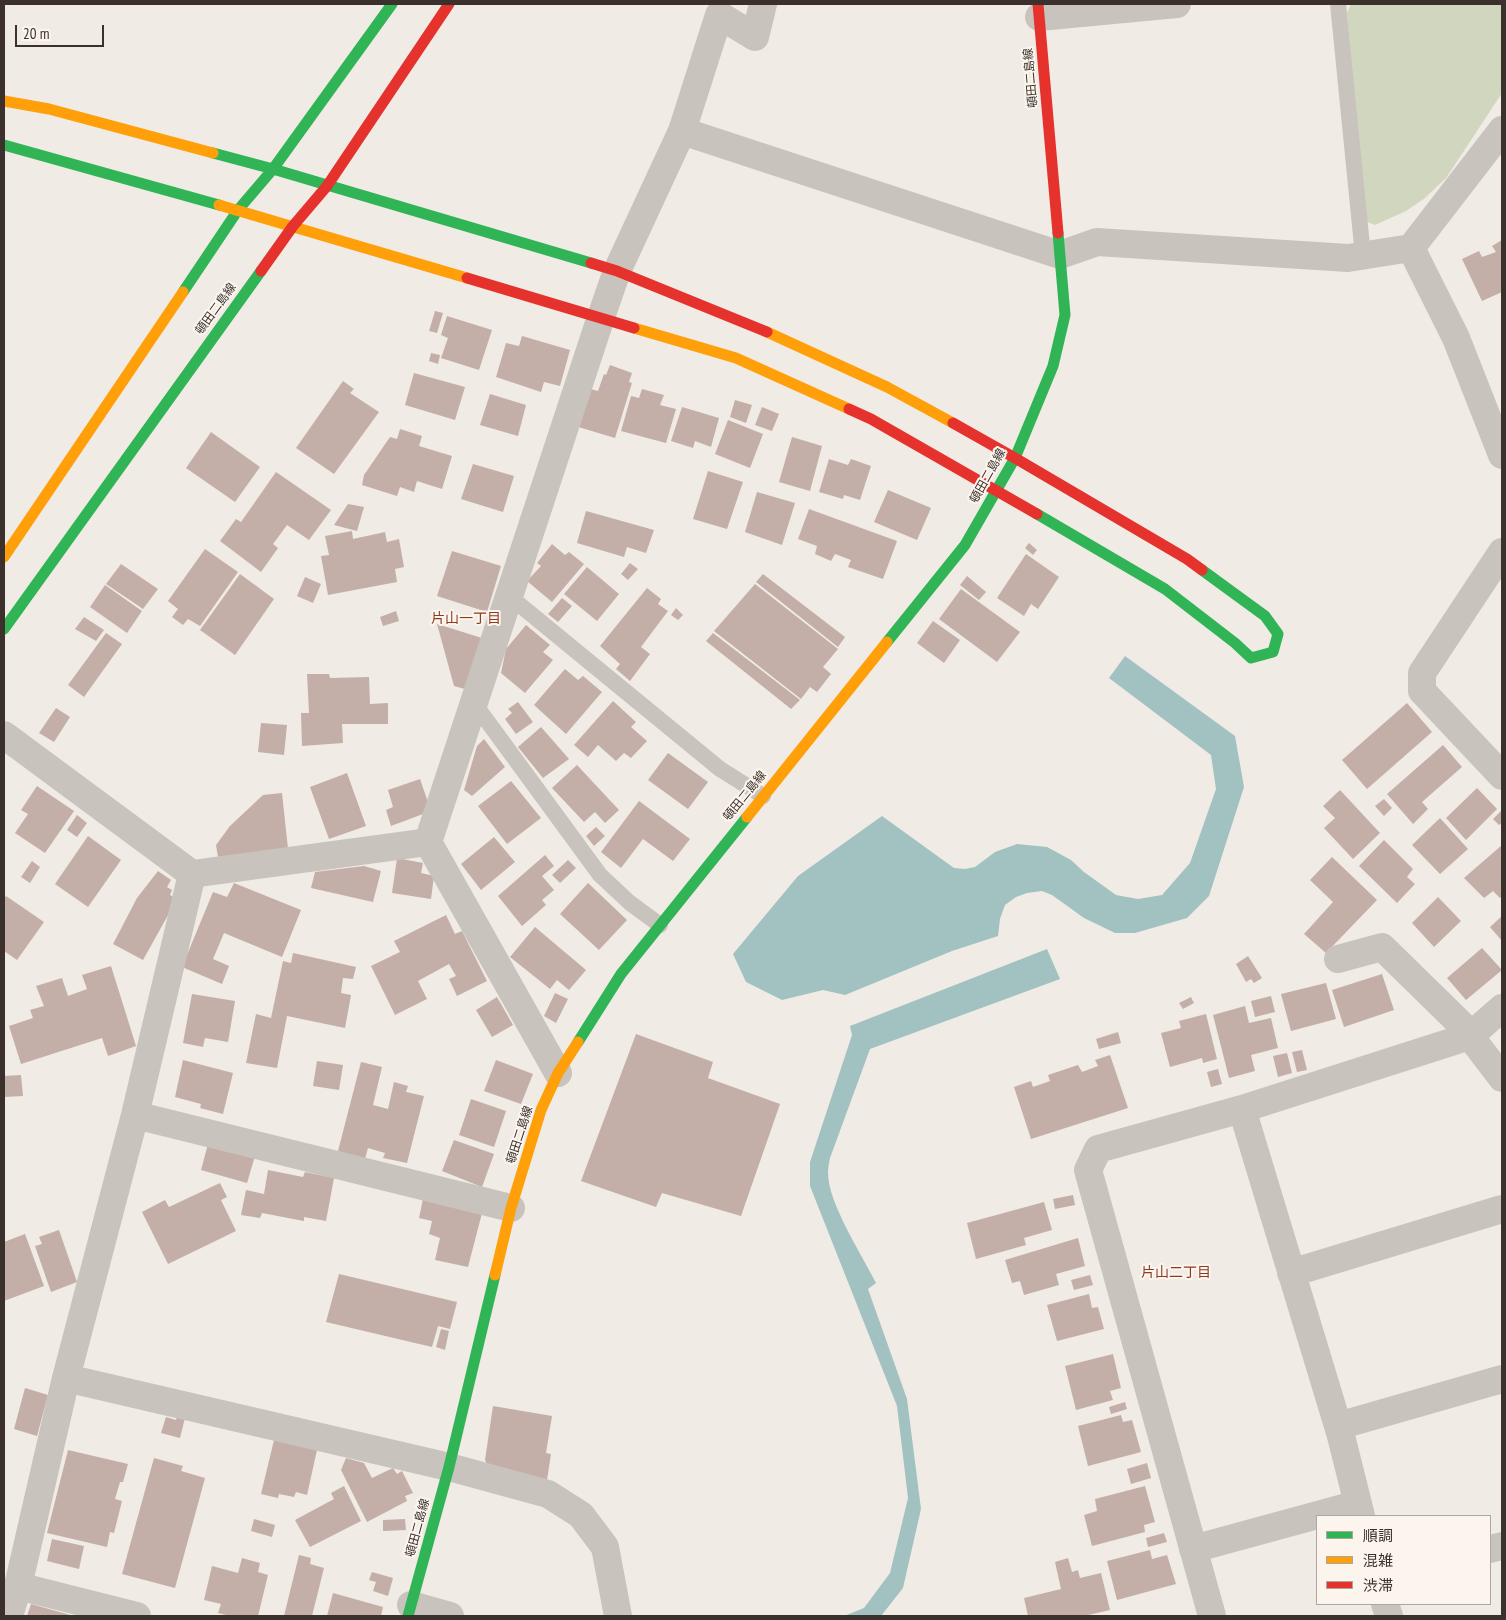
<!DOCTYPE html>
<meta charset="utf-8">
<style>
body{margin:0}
#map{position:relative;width:1506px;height:1620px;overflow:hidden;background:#f0ebe5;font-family:"PT Sans Narrow","Noto Sans JP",sans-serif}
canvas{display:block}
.frame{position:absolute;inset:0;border:5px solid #3b302b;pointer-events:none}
.legend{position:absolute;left:1316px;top:1515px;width:175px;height:90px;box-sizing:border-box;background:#fbf5ee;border:1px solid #aea6a0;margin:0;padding:6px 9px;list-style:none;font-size:15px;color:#3b302b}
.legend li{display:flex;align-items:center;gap:10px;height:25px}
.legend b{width:25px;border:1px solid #aea6a0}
.scale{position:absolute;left:15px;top:25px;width:89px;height:22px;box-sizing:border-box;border:2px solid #3b302b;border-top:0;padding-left:6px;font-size:15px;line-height:18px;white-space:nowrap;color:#3b302b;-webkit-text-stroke:4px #fbf5ee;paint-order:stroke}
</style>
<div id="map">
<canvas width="1506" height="1620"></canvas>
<div class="frame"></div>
<ul class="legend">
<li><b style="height:6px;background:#30b455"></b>順調</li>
<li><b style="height:6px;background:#ff9f0a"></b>混雑</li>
<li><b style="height:6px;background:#e5322d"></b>渋滞</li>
</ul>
<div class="scale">20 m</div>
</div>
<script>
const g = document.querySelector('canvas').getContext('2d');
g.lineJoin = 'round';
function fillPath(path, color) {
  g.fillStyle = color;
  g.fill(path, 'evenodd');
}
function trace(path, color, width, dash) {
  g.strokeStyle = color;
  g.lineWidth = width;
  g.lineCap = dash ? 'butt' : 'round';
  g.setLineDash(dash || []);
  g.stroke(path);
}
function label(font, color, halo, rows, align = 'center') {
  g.font = font + ' "PT Sans Narrow","Noto Sans JP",sans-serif';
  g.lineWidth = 4;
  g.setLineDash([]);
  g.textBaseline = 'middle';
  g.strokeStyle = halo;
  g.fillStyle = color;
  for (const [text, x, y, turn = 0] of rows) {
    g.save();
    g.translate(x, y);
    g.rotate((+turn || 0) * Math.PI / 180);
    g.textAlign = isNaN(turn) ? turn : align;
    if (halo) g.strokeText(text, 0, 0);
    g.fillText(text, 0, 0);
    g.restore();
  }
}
fillPath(new Path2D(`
 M1351,4H1502V93L1446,178L1425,198L1406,211L1375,225L1365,221L1347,13Z`), '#d1d6bf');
fillPath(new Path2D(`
 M1125,656L1235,736L1244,787L1209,896L1187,918L1135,933H1115L1084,918L1052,895L1042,891L1027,893L1016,897L1005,905L1000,919L998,936L952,951L845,995L823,990L782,1000L746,982L733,954L798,876L882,816L954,868L965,869L975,867L995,852L1017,844L1047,847L1071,860L1084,872L1116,895L1138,899L1162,895L1190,863L1216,789L1211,755L1109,678Z
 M1047,949L1060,979L870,1049L830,1158C829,1163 828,1168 828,1173C828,1203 862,1255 876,1283L868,1289L907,1399L921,1509L903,1588L881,1616H844L864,1608L890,1573L908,1498L897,1406L810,1186V1162L852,1035L850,1026Z`), '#a1c2c1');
fillPath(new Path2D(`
 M1502,240V292L1482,301L1462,259L1479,251L1482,257L1496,252L1492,246Z
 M435,311L443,313L437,333L429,331Z
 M447,316L492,330L479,370L441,358L448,338L441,335Z
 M522,336L570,350L560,386L544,382L541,392L496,377L506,343L519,346Z
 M431,353L440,355L438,364L429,361Z
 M610,365L632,373L629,382L632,383L615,438L575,426L587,388L598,391L604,374L606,375Z
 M414,373L465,387L455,420L405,405Z
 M343,381L354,389L350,393L379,412L334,474L296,448Z
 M642,389L664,395L660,405L676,409L666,443L621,431L631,396L639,398Z
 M490,394L526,405L518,436L480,425Z
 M735,400L752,405L746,423L730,417Z
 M682,407L719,418L711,447L695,441L693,448L671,441Z
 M762,407L779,414L772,431L755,425Z
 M728,420L763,434L750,468L715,454Z
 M400,429L422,436L419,446L452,456L442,489L417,481L414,492L400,487L397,496L362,485L364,475L390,437L397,439Z
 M211,432L260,467L235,502L186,468Z
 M792,437L822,446L810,491L779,482Z
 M829,459L848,465L851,459L871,466L860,500L844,495L843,499L819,492Z
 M473,464L514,476L503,512L461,499Z
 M708,471L743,482L727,529L693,519Z
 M276,472L331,510L309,540L287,525L273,544L278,548L261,572L220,541L236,519L241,522Z
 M888,490L931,508L917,540L874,522Z
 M757,492L795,503L782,545L745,532Z
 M348,504L364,507L357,531L334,525Z
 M809,509L897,541L883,579L848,567L851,560L835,554L831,561L815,554L817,546L798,539Z
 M586,511L654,530L646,553L627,547L624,557L577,543Z
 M352,531L353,539L385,532L387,542L399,539L404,567L395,569L397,582L328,595L321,556L329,555L325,536Z
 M1029,543L1037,550L1033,555L1025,548Z
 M552,544L565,555L569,552L584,564L552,602L527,581L541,566L537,563Z
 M205,549L238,572L200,626L188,619L183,625L172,617L178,609L168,601Z
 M452,551L501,566L487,612L437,596Z
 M1026,554L1059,577L1038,609L1031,604L1024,616L997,598Z
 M630,563L638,569L628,580L621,574Z
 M121,564L158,589L143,609L106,584Z
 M587,567L619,594L597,621L564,594Z
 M240,574L274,599L235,655L200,630Z
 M763,574L845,637L838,647L756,582Z
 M967,576L986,592L979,600L960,585Z
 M305,577L321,584L313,603L297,596Z
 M755,584L838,649L823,667L831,674L817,692L810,687L801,699L714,631Z
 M105,585L142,611L127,633L90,607Z
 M647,588L661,599L658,604L668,611L641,647L650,654L630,681L616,669L620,664L600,646Z
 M961,589L1020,632L997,662L939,619Z
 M562,598L572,606L558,622L548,614Z
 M676,608L683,615L678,620L671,615Z
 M396,611L399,621L383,626L380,617Z
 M84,617L104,630L96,641L75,629Z
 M933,621L960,640L944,663L917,643Z
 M437,624L482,638L465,689L454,686Z
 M526,625L550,645L543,652L553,660L525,693L501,673L506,649Z
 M106,633L122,644L84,697L68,685Z
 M713,633L800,700L791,709L706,641Z
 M565,669L578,680L583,676L602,692L566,734L534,705Z
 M307,674H329L330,678L369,677L370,704L388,703V724H342L343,743L302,746L301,713H309Z
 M613,701L636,722L631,727L647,741L631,758L624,753L616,761L598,745L588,757L574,745Z
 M518,702L533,722L516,734L505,719L512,713L508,709Z
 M1407,703L1432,732L1367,789L1342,760Z
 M56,708L70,717L54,742L39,733Z
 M261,723L287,725L284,755L258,752Z
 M541,727L569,759L543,778L518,747Z
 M484,739L505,767L472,796L464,790L477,746Z
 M1443,745L1462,767L1422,802L1428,809L1413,824L1387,794Z
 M668,753L708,782L688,809L648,780Z
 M577,765L619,810L605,823L595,812L584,822L552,788Z
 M347,773L366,826L329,839L310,787Z
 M420,779L431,811L391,826L386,810L393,807L388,790Z
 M511,781L541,818L507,844L478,806Z
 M37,786L74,811L45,853L15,833L28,814L21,810Z
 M1477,788L1497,809L1466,840L1446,818Z
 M1340,790L1380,833L1353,859L1324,828L1335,818L1323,806Z
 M282,793L288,849L218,857L216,845L230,826L263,795Z
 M1384,799L1392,808L1384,816L1375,806Z
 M639,801L690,839L673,861L643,839L621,868L601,852Z
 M1502,810V823L1499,825L1493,819Z
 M77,815L87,823L77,837L67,830Z
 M1440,818L1468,849L1440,874L1412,845Z
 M596,827L605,836L594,846L586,836Z
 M88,836L121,860L88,907L55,884Z
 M494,837L515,862L481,890L461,864Z
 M1384,840L1413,869L1407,877L1415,884L1397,903L1359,866Z
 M1502,845V896L1500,898L1493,891L1484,898L1464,878Z
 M545,855L554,866L542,876L554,890L542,900L546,905L522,926L498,896Z
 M1332,857L1377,900L1326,953L1304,934L1333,902L1310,880Z
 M397,858L423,863L421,873L434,876L431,899L392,893Z
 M568,860L576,868L560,883L552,875Z
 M32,861L40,867L30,883L21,877Z
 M364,866L381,871L373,902L311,888L315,872Z
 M158,871L171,880L167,887L172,890L170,895L177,899L143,960L113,944L137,898Z
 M234,883L301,910L282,957L224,933L213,959L229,966L222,984L182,967L213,892L227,897Z
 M588,883L627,920L599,950L560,914Z
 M6,896L44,922L17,960L4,951V899Z
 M1438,897L1461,921L1434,947L1412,923Z
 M446,915L455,934L462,931L487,981L457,996L449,979L456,976L449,964L418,981L427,999L395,1015L371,966L400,952L394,941Z
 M1502,916V941L1490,927Z
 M535,927L586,970L569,990L557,980L550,989L510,957Z
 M1482,948L1502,970L1466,1000L1447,978Z
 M293,953L356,967L353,979L343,978L341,993L351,995L345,1028L287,1016L277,1068L246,1063L256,1014L271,1018L283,961L291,963Z
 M1248,956L1262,978L1254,983L1251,979L1246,982L1236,964Z
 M111,966L136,1046L108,1056L102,1038L21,1064L9,1026L33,1018L30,1010L44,1006L36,986L62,978L68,996L87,989L82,975Z
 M1382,974L1394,1010L1344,1027L1332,990Z
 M1326,983L1336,1019L1291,1031L1281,994Z
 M555,993L568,999L556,1023L544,1016Z
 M192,994L235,1001L228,1042L205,1038L203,1047L183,1043Z
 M1271,996L1275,1012L1255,1017L1251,1001Z
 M497,997L513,1025L492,1037L476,1010Z
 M1191,997L1194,1003L1183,1009L1179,1003Z
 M1245,1006L1249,1023L1271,1018L1278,1048L1251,1055L1255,1071L1229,1078L1213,1015Z
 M1206,1014L1217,1059L1203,1063L1202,1058L1170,1067L1161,1033L1181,1028L1179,1021Z
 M1118,1032L1121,1043L1099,1049L1096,1039Z
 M636,1034L713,1062L708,1078L780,1104L741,1216L662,1193L656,1207L581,1181Z
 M1302,1050L1307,1070L1297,1072L1292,1052Z
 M1287,1053L1292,1073L1278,1077L1273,1056Z
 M1110,1055L1128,1108L1031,1139L1014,1087L1031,1081L1033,1087L1050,1081L1048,1075L1078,1065L1082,1072L1098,1066L1095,1060Z
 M183,1060L233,1073L223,1114L200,1108L201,1104L175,1097Z
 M496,1060L533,1074L521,1104L484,1091Z
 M317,1061L343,1065L339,1090L313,1086Z
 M361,1062L382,1067L373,1105L388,1109L394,1082L408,1086L406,1092L424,1096L407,1163L383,1158L385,1153L368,1148L365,1159L338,1151Z
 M1218,1069L1222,1084L1211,1087L1207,1072Z
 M21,1075L23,1096L4,1097V1076Z
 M471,1099L506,1111L494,1147L459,1135Z
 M454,1140L494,1154L482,1187L442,1171Z
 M208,1144L255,1156L247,1183L201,1170Z
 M268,1170L303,1177L305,1172L334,1178L326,1221L304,1217V1221L262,1213L260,1218L241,1215L246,1190L264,1194Z
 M220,1183L227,1197L221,1200L236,1231L168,1264L142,1212L165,1200L169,1207Z
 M1073,1195L1075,1205L1055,1209L1053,1199Z
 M423,1199L482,1213L468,1267L435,1260L440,1238L429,1234L432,1221L419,1218Z
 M1044,1202L1052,1230L1024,1238L1026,1245L976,1259L967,1223Z
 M59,1230L77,1282L51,1292L35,1246L42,1244L39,1237Z
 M25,1234L44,1286L4,1301V1242Z
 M1078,1238L1085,1266L1056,1274L1059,1285L1024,1295L1020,1281L1012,1283L1005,1260Z
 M339,1274L457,1302L450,1329L438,1326L432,1347L326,1322Z
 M1090,1275L1093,1285L1074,1290L1071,1280Z
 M1089,1294L1092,1308L1098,1307L1104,1329L1057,1341L1047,1305Z
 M441,1329L449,1331L445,1350L436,1347Z
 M1113,1354L1121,1388L1110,1391L1113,1400L1076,1410L1065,1366Z
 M25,1388L48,1395L37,1436L14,1429Z
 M1125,1402L1127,1409L1111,1414L1109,1407Z
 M493,1406L552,1416L546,1453L551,1454L547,1480L491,1471L485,1460Z
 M178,1412L186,1414L180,1438L161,1433L166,1417L176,1420Z
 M1121,1415L1123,1422L1132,1420L1141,1452L1088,1466L1078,1426Z
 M274,1440L317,1450L307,1495L296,1492L294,1497L279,1494L278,1498L261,1494Z
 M68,1450L128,1464L123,1482H120L115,1499L122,1501L114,1533L110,1532L107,1547L47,1533Z
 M154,1458L183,1466L181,1471L205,1478L175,1588L122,1574Z
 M346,1458L364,1463L372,1478L393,1468L397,1474L402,1471L413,1493L405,1496L407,1501L367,1522L341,1470Z
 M1147,1463L1151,1478L1131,1484L1127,1469Z
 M344,1486L361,1521L310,1547L295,1520L334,1499L331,1493Z
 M1145,1486L1155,1522L1144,1525L1145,1532L1092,1546L1084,1515L1097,1511L1095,1499Z
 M254,1519L275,1525L272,1537L251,1531Z
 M405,1519L406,1530L383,1531V1520Z
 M1164,1533L1167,1542L1148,1547L1146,1538Z
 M52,1539L84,1546L79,1569L47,1561Z
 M1150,1550L1152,1559L1167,1555L1176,1584L1117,1600L1107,1561Z
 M299,1555L311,1558L310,1564L324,1568L312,1616H284Z
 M242,1558L260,1563L258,1572L268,1575L258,1616H230L218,1613L221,1604L204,1600L212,1566L238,1573Z
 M1068,1558L1072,1572L1078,1570L1080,1578L1101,1573L1110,1610L1084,1616H1028L1024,1598L1061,1589L1055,1562Z
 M372,1572L393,1578L388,1596L373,1591L376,1582L369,1580Z
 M333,1593L383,1607L381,1616H327Z
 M31,1604L74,1616H27Z`), '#c3afa7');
trace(new Path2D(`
 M1338,4L1363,256
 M509,596L720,769L763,796
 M474,703L600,875L630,903L660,925`), '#c9c3be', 16);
trace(new Path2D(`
 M1039,17L1177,4
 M682,131L1060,255L1097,242L1348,258L1411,248L1502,130
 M1411,248L1456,338L1502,455
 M1502,552L1422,673V691L1502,776
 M4,735L192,874L428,842
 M1338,959L1382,947L1472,1035
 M1470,1036L1502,1078
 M558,1073L428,842L601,317L617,271L682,131L719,15L755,37L763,4
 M1242,1109L1341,1436L1361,1516
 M135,1115L511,1208
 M1291,1273L1502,1209
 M66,1378L449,1467L548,1494L581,1515L605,1547L618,1616
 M1338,1426L1502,1379
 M1193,1549L1358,1504
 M1490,1549L1502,1546
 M18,1586L137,1616
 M1385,1604L1389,1616
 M411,1605L450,1616
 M9,1616L18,1586L66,1378L135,1115L192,874
 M1212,1616L1088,1170L1098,1149L1242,1109L1470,1036L1502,1008`), '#c9c3be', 28);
trace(new Path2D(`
 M4,145L219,205
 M213,153L273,169L591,263
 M183,292L238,210L273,169L392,4
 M1037,514L1165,589L1235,643L1251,658L1273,652L1278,634L1265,616L1202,570
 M4,629L261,271
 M887,642L965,545L1015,458L1053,366L1065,315L1058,233
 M578,1042L621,974L747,817
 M408,1616L449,1467L495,1275`), '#30b455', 11);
trace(new Path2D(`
 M4,101L49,109L213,153
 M219,205L467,278
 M634,328L736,358L849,409
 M767,332L887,387L953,423
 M4,557L183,292
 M747,817L887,642
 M495,1275L511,1208L541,1110L558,1073L578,1042`), '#ff9f0a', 11);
trace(new Path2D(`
 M1038,4L1058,233
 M591,263L617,271L767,332
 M261,271L293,226L327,186L449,4
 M467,278L634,328
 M849,409L871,419L1037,514
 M953,423L1015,458L1187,559L1202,570`), '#e5322d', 11);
label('12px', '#3b302b', '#fbf5ee', [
 ["頓田二島線",1031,78,-95],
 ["頓田二島線",216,309,-54],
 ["頓田二島線",988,476,-61],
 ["頓田二島線",745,796,-51],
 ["頓田二島線",520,1135,-72],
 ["頓田二島線",418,1528,-75]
]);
label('14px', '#8c3b22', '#fbf5ee', [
 ["片山一丁目",466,619],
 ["片山二丁目",1176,1273]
]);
</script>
